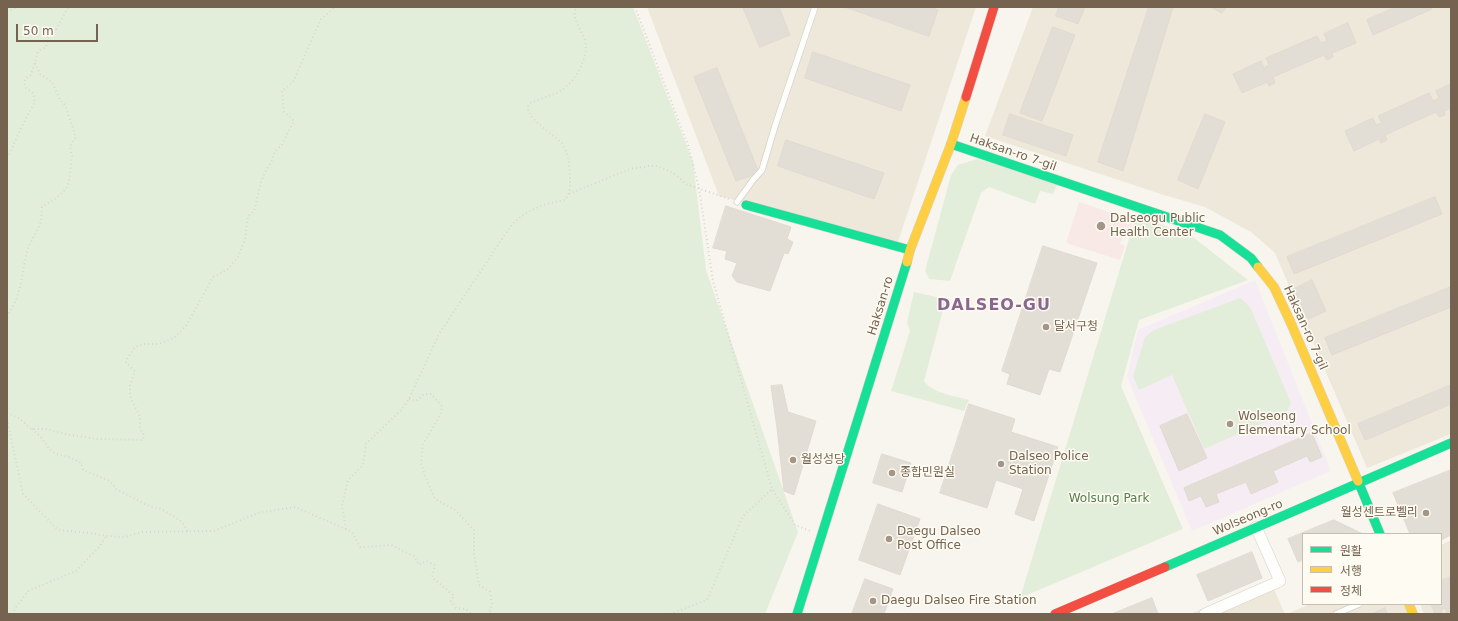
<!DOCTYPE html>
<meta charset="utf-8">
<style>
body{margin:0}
#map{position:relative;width:1458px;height:621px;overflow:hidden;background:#f8f5ee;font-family:"DejaVu Sans","Noto Sans KR",sans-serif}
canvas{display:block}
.frame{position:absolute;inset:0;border:8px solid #756350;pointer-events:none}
.legend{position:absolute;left:1302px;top:533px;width:140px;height:72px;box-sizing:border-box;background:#fefbf2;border:1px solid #c7beb1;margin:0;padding:5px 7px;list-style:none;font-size:12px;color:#756350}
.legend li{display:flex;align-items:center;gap:8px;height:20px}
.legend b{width:20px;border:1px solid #c7beb1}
.scale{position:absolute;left:16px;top:24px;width:82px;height:18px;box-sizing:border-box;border:2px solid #756350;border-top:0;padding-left:5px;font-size:12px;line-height:14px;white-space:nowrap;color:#756350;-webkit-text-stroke:3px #fefbf2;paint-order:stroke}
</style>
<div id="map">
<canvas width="1458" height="621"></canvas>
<div class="frame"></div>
<ul class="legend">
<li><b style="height:5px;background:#16e098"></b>원활</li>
<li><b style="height:5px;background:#ffcf43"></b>서행</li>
<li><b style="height:5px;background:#f24e42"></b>정체</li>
</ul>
<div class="scale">50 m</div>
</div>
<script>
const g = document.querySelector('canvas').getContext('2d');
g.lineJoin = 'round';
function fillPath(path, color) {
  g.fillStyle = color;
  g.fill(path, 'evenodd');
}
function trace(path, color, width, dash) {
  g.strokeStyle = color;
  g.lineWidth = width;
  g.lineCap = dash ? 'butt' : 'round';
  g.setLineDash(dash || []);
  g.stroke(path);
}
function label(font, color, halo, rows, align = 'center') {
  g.font = font + ' "DejaVu Sans","Noto Sans KR",sans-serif';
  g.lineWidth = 3;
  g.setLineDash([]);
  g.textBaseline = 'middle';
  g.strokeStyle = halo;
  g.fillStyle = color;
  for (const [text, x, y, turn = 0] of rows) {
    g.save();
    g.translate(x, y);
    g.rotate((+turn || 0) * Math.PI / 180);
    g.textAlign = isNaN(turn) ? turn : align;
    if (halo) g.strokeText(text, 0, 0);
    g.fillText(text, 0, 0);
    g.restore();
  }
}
fillPath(new Path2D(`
 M647,7H976L898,242L719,196Z
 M1033,7H1451V434L1367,468L1275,253L1251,232L1205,207L1164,195L985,136Z
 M1451,540V614H1424L1420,604H1441V545Z
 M1270,580L1285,614H1190Z
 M1310,604H1405L1410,614H1287Z`), '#eee8db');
fillPath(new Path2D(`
 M1255,280L1331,471L1192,531L1127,377L1138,330Z`), '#f6edf4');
fillPath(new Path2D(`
 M1079,202L1133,220L1129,233L1124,232L1120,244L1125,246L1120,260L1066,243Z`), '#f8e9e6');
fillPath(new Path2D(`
 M7,7H633L693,162L706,270L798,532L765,614H7Z
 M977,159L1058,183L1053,194L1040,191L1035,204L989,187L981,193L950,281L929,279L925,271L951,175L958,165Z
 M1136,216L1189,234L1248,280L1139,320L1121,386L1183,529L1020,598Z
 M914,292L946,299L924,381C932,393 955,396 969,400L964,411L891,391L910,331L907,322Z
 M1240,298L1245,302L1251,309L1291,403L1286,413L1204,449L1172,375L1139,390L1133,376L1145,337L1154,330Z`), '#e3eeda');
const building = new Path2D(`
 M743,7H779L790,35L760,47Z
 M845,7H930L938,10L929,36Z
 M1059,7H1085L1078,24L1056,16Z
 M1149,7H1173L1123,171L1098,162Z
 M1211,7H1226L1222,13Z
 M1396,7H1431L1432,9L1373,35L1367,20Z
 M1348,23L1356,43L1332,53L1333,57L1327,60L1324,55L1273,77L1275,83L1269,86L1267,82L1242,93L1233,74L1261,61L1264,68L1269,65L1266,58L1317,36L1321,43L1327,41L1324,34Z
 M1053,27L1075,35L1042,121L1020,113Z
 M813,52L910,85L901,111L805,78Z
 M717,68L759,173L736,181L694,77Z
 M1451,84V108L1444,111L1445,115L1439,117L1436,112L1385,135L1387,140L1381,143L1379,139L1354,151L1345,131L1373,118L1376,125L1382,123L1378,116L1429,93L1433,101L1439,98L1436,91Z
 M1010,114L1073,135L1066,156L1003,135Z
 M1205,114L1225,122L1198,189L1178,180Z
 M786,140L884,173L874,199L778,166Z
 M1435,197L1442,214L1294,274L1287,257Z
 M726,206L791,227L787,239L793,242L788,254L784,253L770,291L737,282L732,276L737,263L725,259L727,251L713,248Z
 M1043,246L1097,263L1060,372L1049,369L1040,395L1007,384L1010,374L1002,371Z
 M1312,280L1326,311L1308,319L1294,289Z
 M1451,287V307L1332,355L1325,338Z
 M782,385L788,412L816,421L794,495L784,491L777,428L771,386Z
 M1451,385V404L1365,440L1358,424Z
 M969,404L1015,419L1011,432L1058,447L1034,521L1015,514L1023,489L996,480L987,508L940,493Z
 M1187,414L1207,458L1179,471L1160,426Z
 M1312,433L1322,457L1310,462L1307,456L1273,471L1278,482L1251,494L1246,482L1216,494L1219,502L1206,507L1201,496L1189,501L1184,488Z
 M882,454L911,463L902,492L873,483Z
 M1451,470V535L1441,540V534H1410L1393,493Z
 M878,504L920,519L900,575L859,560Z
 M1334,520L1363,534H1303V560L1298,562L1288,539Z
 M1252,552L1262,578L1208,601L1197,575Z
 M1451,577V611L1447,613L1445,608L1441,610L1442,614H1435L1431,604H1441V581Z
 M865,579L893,589L884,614H852Z
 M1152,598L1158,614H1112Z
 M1385,608L1387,614H1372Z`);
fillPath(building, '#e3ded5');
trace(building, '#e0dad1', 1);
const lane = new Path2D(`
 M737,202L753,180L762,170L775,126L815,7
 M1336,614L1359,604`);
const street = new Path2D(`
 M1205,614L1280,581L1256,527`);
const fast = new Path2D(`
 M951,144L1220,235L1251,258L1258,267
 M746,205L910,250
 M1358,481L1380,534
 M1165,567L1451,443
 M797,614L907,262`);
const slow = new Path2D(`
 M907,262L910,250L951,144L966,97
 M1258,267L1274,287L1290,321L1358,481
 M1409,604L1413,614`);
const jam = new Path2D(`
 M966,97L994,7
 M1055,614L1165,567`);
trace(lane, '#d6d1cb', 7);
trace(street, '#d6d1cb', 12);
trace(fast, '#d7d2cb', 10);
trace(slow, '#d7d2cb', 10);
trace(jam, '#d7d2cb', 10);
trace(new Path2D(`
 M635,7L689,148L699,188L713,281L772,489L795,525L810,531
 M7,12L17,7
 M7,158C12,149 16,139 20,130C25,120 30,111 35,102L33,93L26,88L24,82L26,78L31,75L38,51L46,47L49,36L56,30L68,7
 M569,194L630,169L649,166H657L667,170L676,175L686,184L729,199
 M7,317L15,302L20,288L27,250L41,222L42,207L55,199L66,189L69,182L72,156L70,146L76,137L65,105L60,100L52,82L40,74L35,63
 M409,399L416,401L424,394H431L442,406L441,414L423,444L421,463L425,476L435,499L454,509L474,530V553L479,585L490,592L492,605L489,614
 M7,413L19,418L31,429H45L65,434L96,439L143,440L144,435L140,429V417L130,396V385L135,371L126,363L127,359L135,347L144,344H158L174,338L186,326L213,277L228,269L238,257L245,240L248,216L254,211L261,182L266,170L271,163L275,151L281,146L294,121L284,112L282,91L293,82L321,19L335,7
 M7,419L23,494L58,530L90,533L106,536L125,537L142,532L214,531L258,513L295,507L352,532L360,547L391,545L414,556L419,565L426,561L435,565L432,577L454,596L451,601L456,608L466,609L471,614
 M32,429L40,436L49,449L56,454L69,457L81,463L83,470L110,481L116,489L149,506L161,509L175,517L182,522L188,531
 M346,529L342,506L348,480L363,465L366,444L401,410L409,399L439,334L510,227C523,211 545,203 565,200C570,193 570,188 570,180C570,167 569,155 562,144C556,135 519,115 530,103C541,98 553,96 562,90C575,81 589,58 585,41C583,30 569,18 577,7
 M12,614L18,604L28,591L76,571L100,546L106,536
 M670,614L707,600L743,516L772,489`), '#dad5d0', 2, [1, 3]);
trace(lane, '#fefefc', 5.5);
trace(street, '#fefefc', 11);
trace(fast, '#16e098', 9);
trace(slow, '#ffcf43', 9);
trace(jam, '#f24e42', 9);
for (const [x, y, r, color] of [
 [1101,226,5,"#a39687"],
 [1046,327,4,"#a39687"],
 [1230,424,4,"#a39687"],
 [793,460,4,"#a39687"],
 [1001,464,4,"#a39687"],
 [892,473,4,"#a39687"],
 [1426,513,4,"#a39687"],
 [889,539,4,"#a39687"],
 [873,601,4,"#a39687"]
]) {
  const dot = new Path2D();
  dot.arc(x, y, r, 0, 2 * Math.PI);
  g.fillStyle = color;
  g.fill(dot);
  trace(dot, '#fefbf2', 1.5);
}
label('12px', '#756350', '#fefbf2', [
 ["Haksan-ro 7-gil",1013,153,19],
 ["Haksan-ro",881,306,-73],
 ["Haksan-ro 7-gil",1305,328,66],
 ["Wolseong-ro",1248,518,-23]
]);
label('12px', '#756350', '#fefbf2', [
 ["Dalseogu Public",1110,219],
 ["Health Center",1110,233],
 ["달서구청",1054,327],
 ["Wolseong",1238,417],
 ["Elementary School",1238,431],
 ["Dalseo Police",1009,457],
 ["Station",1009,471],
 ["월성성당",801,460],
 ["종합민원실",900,473],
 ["월성센트로벨리",1418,513,"right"],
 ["Daegu Dalseo",897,532],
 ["Post Office",897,546],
 ["Daegu Dalseo Fire Station",881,601]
], 'left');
label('12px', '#537f4b', '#fefbf2', [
 ["Wolsung Park",1109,499]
]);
g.letterSpacing = '1px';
label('bold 16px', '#896790', '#fefbf2', [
 ["DALSEO-GU",994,306]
]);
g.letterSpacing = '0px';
</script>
